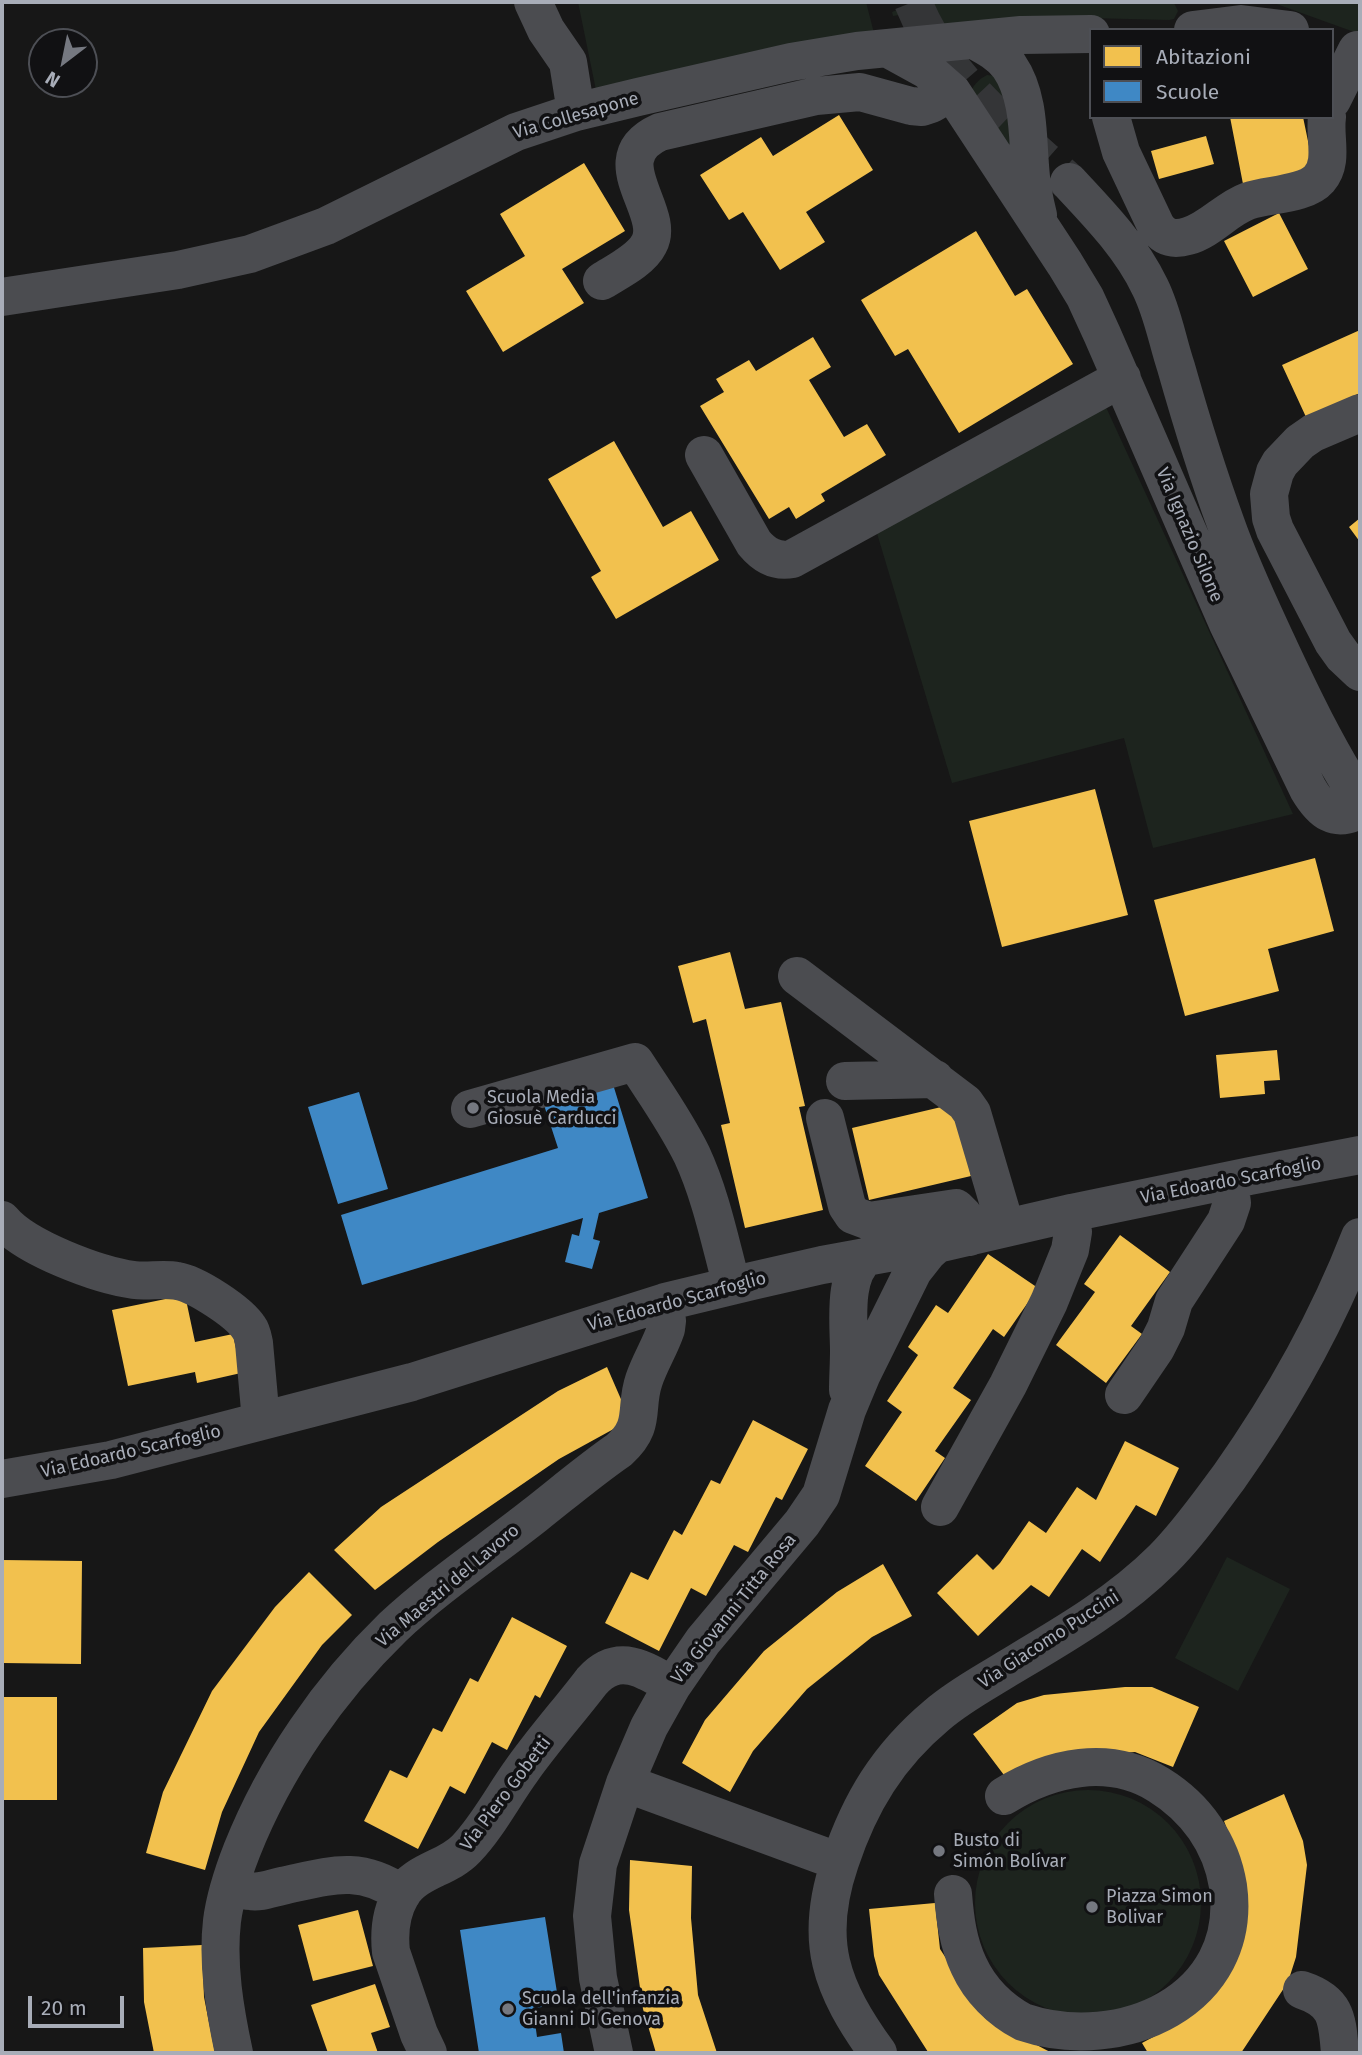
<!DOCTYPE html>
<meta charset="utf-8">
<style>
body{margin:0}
#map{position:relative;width:1362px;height:2055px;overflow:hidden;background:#171717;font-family:"Fira Sans",sans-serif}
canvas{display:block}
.frame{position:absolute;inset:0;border:4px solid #a8adb8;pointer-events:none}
.legend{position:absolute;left:1089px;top:28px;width:245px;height:91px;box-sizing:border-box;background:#111113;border:2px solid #4d4f55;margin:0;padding:9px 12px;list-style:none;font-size:21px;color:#a8adb8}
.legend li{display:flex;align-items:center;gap:14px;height:35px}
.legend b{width:35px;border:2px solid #4d4f55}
.north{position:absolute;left:28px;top:28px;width:70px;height:70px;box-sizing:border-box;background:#111113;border:2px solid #4d4f55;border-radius:50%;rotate:212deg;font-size:19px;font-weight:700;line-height:28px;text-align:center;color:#a8adb8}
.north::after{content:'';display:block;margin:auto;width:24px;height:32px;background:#757880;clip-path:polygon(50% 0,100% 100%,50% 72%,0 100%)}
.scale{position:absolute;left:28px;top:1996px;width:96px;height:32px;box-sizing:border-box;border:4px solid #a8adb8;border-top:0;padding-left:9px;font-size:21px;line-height:24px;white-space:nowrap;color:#a8adb8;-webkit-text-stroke:5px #111113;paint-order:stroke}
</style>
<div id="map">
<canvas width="1362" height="2055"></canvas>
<div class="frame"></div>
<ul class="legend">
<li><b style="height:19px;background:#f2c14e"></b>Abitazioni</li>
<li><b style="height:19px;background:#3f88c5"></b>Scuole</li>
</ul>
<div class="north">N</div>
<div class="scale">20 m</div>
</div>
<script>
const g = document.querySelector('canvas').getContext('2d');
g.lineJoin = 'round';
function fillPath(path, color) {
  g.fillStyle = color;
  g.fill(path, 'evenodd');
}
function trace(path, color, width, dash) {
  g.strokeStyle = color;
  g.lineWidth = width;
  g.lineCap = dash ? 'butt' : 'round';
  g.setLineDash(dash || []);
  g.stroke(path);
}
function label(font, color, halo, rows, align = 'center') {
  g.font = font + ' "Fira Sans",sans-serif';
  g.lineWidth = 7;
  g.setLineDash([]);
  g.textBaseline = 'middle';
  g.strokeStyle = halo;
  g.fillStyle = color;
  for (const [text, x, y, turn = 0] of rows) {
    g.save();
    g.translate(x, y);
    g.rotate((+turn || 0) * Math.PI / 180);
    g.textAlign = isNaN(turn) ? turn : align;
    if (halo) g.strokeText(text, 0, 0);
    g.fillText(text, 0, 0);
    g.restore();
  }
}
fillPath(new Path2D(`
 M578,2H866L874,33L597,95Z
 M917,2H1170L1174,3L1178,11L1174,19L1169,20L1049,17L919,28L916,12L893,16L892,12Z
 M1271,2H1360V34L1357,33Z
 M987,75L997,76L1024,168L969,95C974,85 977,80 987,75Z
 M1105,405L1293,814L1153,848L1124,738L952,783L876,530Z
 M1227,1557L1290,1589L1238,1691L1175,1658Z
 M975 1903a113 113 0 1 1 226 0a113 113 0 1 1-226 0Z`), '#1d241e');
fillPath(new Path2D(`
 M839,115L873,170L806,212L825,242L780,270L743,212L729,220L700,175L761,137L773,156Z
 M1230,117H1303L1314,170L1243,184Z
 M1206,136L1214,164L1159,179L1151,151Z
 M584,163L625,231L562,269L584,303L503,352L466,291L525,256L500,214Z
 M1279,213L1308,269L1253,297L1224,241Z
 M976,231L1015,296L1027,289L1073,364L959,433L908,349L895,356L861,300Z
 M1360,330V393L1306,417L1282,365Z
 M813,337L831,367L809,380L844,437L867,424L886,455L821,494L825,501L796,519L789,507L769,519L700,406L724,392L716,379L749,360L756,371Z
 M614,441L663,527L691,511L719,560L616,619L591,577L601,571L548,479Z
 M1360,518V542L1349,527Z
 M1095,789L1128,915L1002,947L969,821Z
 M1315,858L1334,931L1268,949L1279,991L1185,1016L1154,900Z
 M730,952L745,1009L781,1002L805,1106L799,1107L823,1210L745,1228L721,1125L730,1123L706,1019L693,1023L678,966Z
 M1277,1050L1280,1080L1264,1081L1265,1094L1220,1098L1216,1055Z
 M954,1104L971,1176L869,1200L852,1128Z
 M1120,1235L1170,1272L1131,1326L1142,1334L1106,1383L1056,1345L1095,1292L1084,1284Z
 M988,1254L1038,1288L1004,1337L993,1329L953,1388L971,1400L935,1451L945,1458L916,1501L865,1466L902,1412L887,1401L918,1355L908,1347L936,1305L948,1313Z
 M185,1295L195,1342L233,1334L241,1373L197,1383L195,1372L128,1386L112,1310Z
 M607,1367L630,1420L559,1459L438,1542L375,1590L334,1550L381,1507L558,1391Z
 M753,1420L808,1449L782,1500L776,1497L748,1552L734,1545L706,1596L691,1588L659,1651L605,1623L631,1572L648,1580L674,1530L682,1535L711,1480L720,1484Z
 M1125,1441L1179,1468L1156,1516L1136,1505L1100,1562L1082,1549L1049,1597L1031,1585L978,1636L937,1593L977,1554L993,1570L1000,1563L1029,1521L1046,1533L1077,1487L1096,1500Z
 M2,1560L82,1561L81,1664L2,1663Z
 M883,1564L912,1616L872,1637L807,1689L753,1751L730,1792L682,1763L705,1720L764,1651L837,1592Z
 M309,1572L352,1615L322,1645L259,1732L222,1812L205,1870L146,1853L163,1792L212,1691L275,1607Z
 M512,1617L567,1646L540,1698L535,1695L507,1750L492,1742L465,1794L450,1786L418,1849L364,1821L390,1770L407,1778L433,1728L442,1732L470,1678L478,1682Z
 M1125,1687H1152L1199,1707L1173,1767L1135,1752L1049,1759L1010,1783L973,1734L1017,1703L1044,1695Z
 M2,1697H57V1800H2Z
 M1284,1794L1303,1841L1307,1865L1296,1957L1288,1982L1241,2053H1148L1142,2043L1183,2021L1239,1861L1224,1821Z
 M630,1860L692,1866L691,1918L698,1995L717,2053H656L643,2009L629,1910Z
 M935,1903L940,1949L985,2018L1052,2053H930L928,2052L879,1975L874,1956L869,1909Z
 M358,1910L373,1966L313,1981L298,1925Z
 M202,1945L204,1997L215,2053H154L144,2002L143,1948Z
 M375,1984L390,2027L371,2033L378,2053H328L311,2005Z`), '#f2c14e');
fillPath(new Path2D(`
 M612,1081L648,1198L599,1213L593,1239L600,1241L592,1269L565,1262L572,1234L579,1236L583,1218L362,1285L341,1215L558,1148L543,1102Z
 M359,1092L388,1189L338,1204L308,1107Z
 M545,1917L559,2005L533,2008L537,2037L561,2033L564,2053H479L460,1930Z`), '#3f88c5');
trace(new Path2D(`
 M913,2C943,78 1010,129 1069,182`), '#343537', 38, [38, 19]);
trace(new Path2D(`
 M533,2L546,30L568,62L576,112
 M1193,30L1241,24L1290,30
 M974,40C987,47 1000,54 1009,66C1031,98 1027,141 1031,177C1032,190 1035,203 1038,215
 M887,48L927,70L952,92L1065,264L1085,297L1102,334L1228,624L1308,789C1321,811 1335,824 1360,809
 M1332,100L1357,50
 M1111,117L1121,152L1156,226C1164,238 1174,240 1188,236C1210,230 1226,209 1248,201C1268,194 1305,195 1319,179C1334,162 1324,138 1327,117
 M1069,182C1099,214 1131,247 1150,287C1163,313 1167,340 1176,367C1191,420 1207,472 1226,524C1240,564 1258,602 1276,641C1301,695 1327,749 1360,800
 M602,281C618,271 641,260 649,244C667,211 600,159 660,132L816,96L860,92L911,106L922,107L931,104L952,92
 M2,297L178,270L250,254L326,226L516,132L576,112L638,97L791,62L857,51L1021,35L1091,34
 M1360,413L1313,433L1300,442L1280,463L1275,472L1269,494L1271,518L1275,530L1333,642L1343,656L1360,672
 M704,455L754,543C764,555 776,562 792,559L1122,378
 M797,976L965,1103L972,1113L1006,1228
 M845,1081L935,1079
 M470,1109L635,1062C655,1093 676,1122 692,1155C711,1196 720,1242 732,1286
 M825,1118L847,1206L853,1215L869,1221L956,1208L964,1216L969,1237
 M2,1220C25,1248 98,1275 134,1280C148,1282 163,1278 177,1281C196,1284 239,1312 249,1328C252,1332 253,1338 254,1343L261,1421
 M848,1390C848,1377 849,1364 849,1351C849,1324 842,1273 868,1256
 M1124,1395L1156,1348L1166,1328L1174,1301L1226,1221L1232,1203L1229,1181
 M2,1479L111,1460L412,1382L665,1302L752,1281L822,1265L937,1244L1071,1213L1250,1176L1360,1155
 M940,1507L1008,1385L1049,1302L1070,1250L1073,1232L1071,1213
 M625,1783L840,1862
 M230,1885C236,1887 243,1891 250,1891C260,1893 272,1888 282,1886C329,1876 359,1864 402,1894
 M953,1894C955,1919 958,1943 969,1966C980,1990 1000,2010 1023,2022C1121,2055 1244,2000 1228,1886C1221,1843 1196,1808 1159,1785C1109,1754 1051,1767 1004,1796
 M1302,1990C1338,2002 1337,2020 1340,2053
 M234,2053C225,2011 217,1965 222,1921C225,1897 233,1873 242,1850C275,1767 329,1689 393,1627C437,1586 488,1552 535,1515C563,1493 590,1470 619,1450C647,1425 634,1409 644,1380C650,1362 660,1347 666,1329L667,1321L665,1302
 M428,2053L419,2034L391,1952C389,1933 391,1912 401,1895C416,1870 447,1869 466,1849C488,1826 503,1796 522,1770C544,1739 569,1711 592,1681C618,1652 645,1669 672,1686
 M614,2053L598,1978L592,1916L598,1864L625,1783L649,1727L672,1686L703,1641L802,1523L821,1495L847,1410L862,1374L913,1271L928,1252L937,1244
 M878,2053C831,1988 813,1941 840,1862C860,1802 888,1756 937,1715C959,1696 984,1683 1008,1668C1062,1636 1118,1604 1163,1559C1188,1534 1208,1505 1229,1477C1282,1402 1327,1322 1360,1237`), '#4b4c50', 38);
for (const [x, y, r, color] of [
 [473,1108,7,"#757880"],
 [939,1851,7,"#757880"],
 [1092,1907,7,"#757880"],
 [508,2009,7,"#757880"]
]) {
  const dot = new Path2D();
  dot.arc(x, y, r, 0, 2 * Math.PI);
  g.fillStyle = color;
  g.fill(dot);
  trace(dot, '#111113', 2.5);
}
label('18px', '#a8adb8', '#111113', [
 ["Via Collesapone",576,116,-16],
 ["Via Ignazio Silone",1189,535,67],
 ["Via Edoardo Scarfoglio",1231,1181,-11],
 ["Via Edoardo Scarfoglio",677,1302,-15],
 ["Via Edoardo Scarfoglio",131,1452,-13],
 ["Via Maestri del Lavoro",448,1586,-40],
 ["Via Giovanni Titta Rosa",734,1609,-51],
 ["Via Giacomo Puccini",1049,1640,-33],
 ["Via Piero Gobetti",506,1794,-53]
]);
label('18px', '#a8adb8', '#111113', [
 ["Scuola Media",487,1098],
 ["Giosuè Carducci",487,1119],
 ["Busto di",953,1841],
 ["Simón Bolívar",953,1862],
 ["Piazza Simon",1106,1897],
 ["Bolivar",1106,1918],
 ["Scuola dell'infanzia",522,1999],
 ["Gianni Di Genova",522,2020]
], 'left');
</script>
